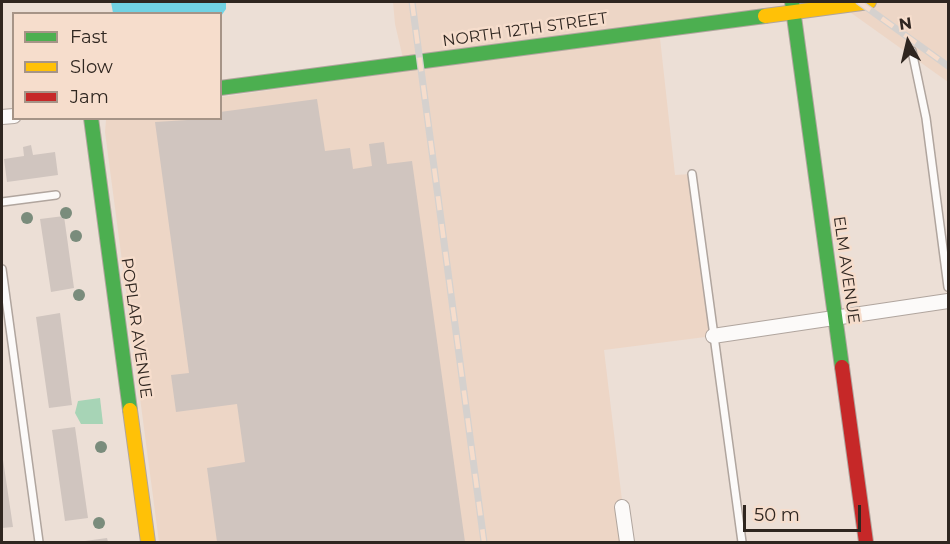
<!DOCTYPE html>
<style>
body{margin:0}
#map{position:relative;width:950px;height:544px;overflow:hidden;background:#ecdfd6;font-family:Montserrat,sans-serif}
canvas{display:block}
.frame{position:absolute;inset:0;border:3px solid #2f2620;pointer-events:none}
.legend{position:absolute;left:12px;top:12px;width:210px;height:108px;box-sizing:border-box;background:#f6ddcc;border:2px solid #a69487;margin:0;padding:8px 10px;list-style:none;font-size:18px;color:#2f2620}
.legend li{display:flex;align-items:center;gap:12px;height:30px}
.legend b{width:30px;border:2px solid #a69487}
.north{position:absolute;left:878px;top:12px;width:60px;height:60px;-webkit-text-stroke:4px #f6ddcc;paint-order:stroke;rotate:352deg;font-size:16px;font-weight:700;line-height:24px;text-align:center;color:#2f2620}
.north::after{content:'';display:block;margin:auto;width:21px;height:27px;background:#2f2620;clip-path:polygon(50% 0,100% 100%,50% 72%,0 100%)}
.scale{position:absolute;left:743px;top:505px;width:118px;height:27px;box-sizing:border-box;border:3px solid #2f2620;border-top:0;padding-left:8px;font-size:18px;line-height:21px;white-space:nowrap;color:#2f2620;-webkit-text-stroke:4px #f6ddcc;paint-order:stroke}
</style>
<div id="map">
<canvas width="950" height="544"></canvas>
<div class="frame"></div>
<ul class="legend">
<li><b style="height:8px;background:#4caf50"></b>Fast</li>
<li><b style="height:8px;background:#ffc107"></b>Slow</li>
<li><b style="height:8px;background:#c62828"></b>Jam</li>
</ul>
<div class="north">N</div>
<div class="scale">50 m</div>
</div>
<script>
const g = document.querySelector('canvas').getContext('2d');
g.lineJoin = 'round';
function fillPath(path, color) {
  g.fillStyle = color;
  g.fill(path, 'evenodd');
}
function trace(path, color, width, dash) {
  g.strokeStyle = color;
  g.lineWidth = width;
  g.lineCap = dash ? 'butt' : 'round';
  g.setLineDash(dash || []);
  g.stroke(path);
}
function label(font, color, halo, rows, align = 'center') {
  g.font = font + ' Montserrat,sans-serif';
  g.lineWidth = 5;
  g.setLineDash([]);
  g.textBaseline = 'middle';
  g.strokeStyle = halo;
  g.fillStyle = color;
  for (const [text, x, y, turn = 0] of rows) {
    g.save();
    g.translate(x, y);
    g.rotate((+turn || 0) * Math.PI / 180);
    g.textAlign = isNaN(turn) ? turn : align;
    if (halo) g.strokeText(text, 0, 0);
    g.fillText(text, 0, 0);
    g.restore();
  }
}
fillPath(new Path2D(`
 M393,2H948V82L840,5L659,29L675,175L692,174L713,336L604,350L627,542H159L105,132L106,120L220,118L221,97L406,71L395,24Z`), '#edd6c6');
fillPath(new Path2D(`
 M100,398L103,424H81L75,413L78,401Z`), '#a7d4b6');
fillPath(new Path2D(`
 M111,2H226V9L221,16L220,14L113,13Z`), '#71d2e3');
fillPath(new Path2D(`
 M317,99L325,151L350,148L353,169L372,166L369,144L384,142L387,164L412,161L465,542H217L207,468L245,462L237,404L176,412L171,375L189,373L155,122L220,118V112Z
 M31,145L33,155L55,152L58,175L7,182L4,159L24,156L23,147Z
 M64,216L74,288L51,292L40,219Z
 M60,313L72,405L49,408L36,317Z
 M75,427L88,518L65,521L52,430Z
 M2,453L13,527L2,528Z
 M107,538L108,542H85V541Z`), '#d0c5bf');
const lane = new Path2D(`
 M912,51L926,118L948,287
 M692,174L742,542
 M2,202L56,195
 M2,269L39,542`);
const street = new Path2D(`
 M2,117L14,116
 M713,336L948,301
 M622,507L627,542`);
const fast = new Path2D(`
 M792,2L842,367
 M220,88L765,16
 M91,118L130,410`);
const slow = new Path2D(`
 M765,16L869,2
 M130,410L148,542`);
const jam = new Path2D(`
 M842,367L866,542`);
trace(lane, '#b0a59e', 10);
trace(street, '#b0a59e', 16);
trace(fast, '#b0a59e', 16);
trace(slow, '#b0a59e', 16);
trace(jam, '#b0a59e', 16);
trace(lane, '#fcfaf9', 7);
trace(street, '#fcfaf9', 14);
trace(fast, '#4caf50', 14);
trace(slow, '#ffc107', 14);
trace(jam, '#c62828', 14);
const rail = new Path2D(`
 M412,2L484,542
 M859,2L948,66`);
trace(rail, '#d5d1ce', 7);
trace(rail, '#f6ddcc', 4.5, [14]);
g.fillStyle = '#7a8c7c';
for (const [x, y] of [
 [66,213],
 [27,218],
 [76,236],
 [79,295],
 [101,447],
 [99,523]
]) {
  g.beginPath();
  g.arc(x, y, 6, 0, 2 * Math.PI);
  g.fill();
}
label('16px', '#2f2620', '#f6ddcc', [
 ["NORTH 12TH STREET",525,30,-8],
 ["ELM AVENUE",846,270,82],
 ["POPLAR AVENUE",136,328,82]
]);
</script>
